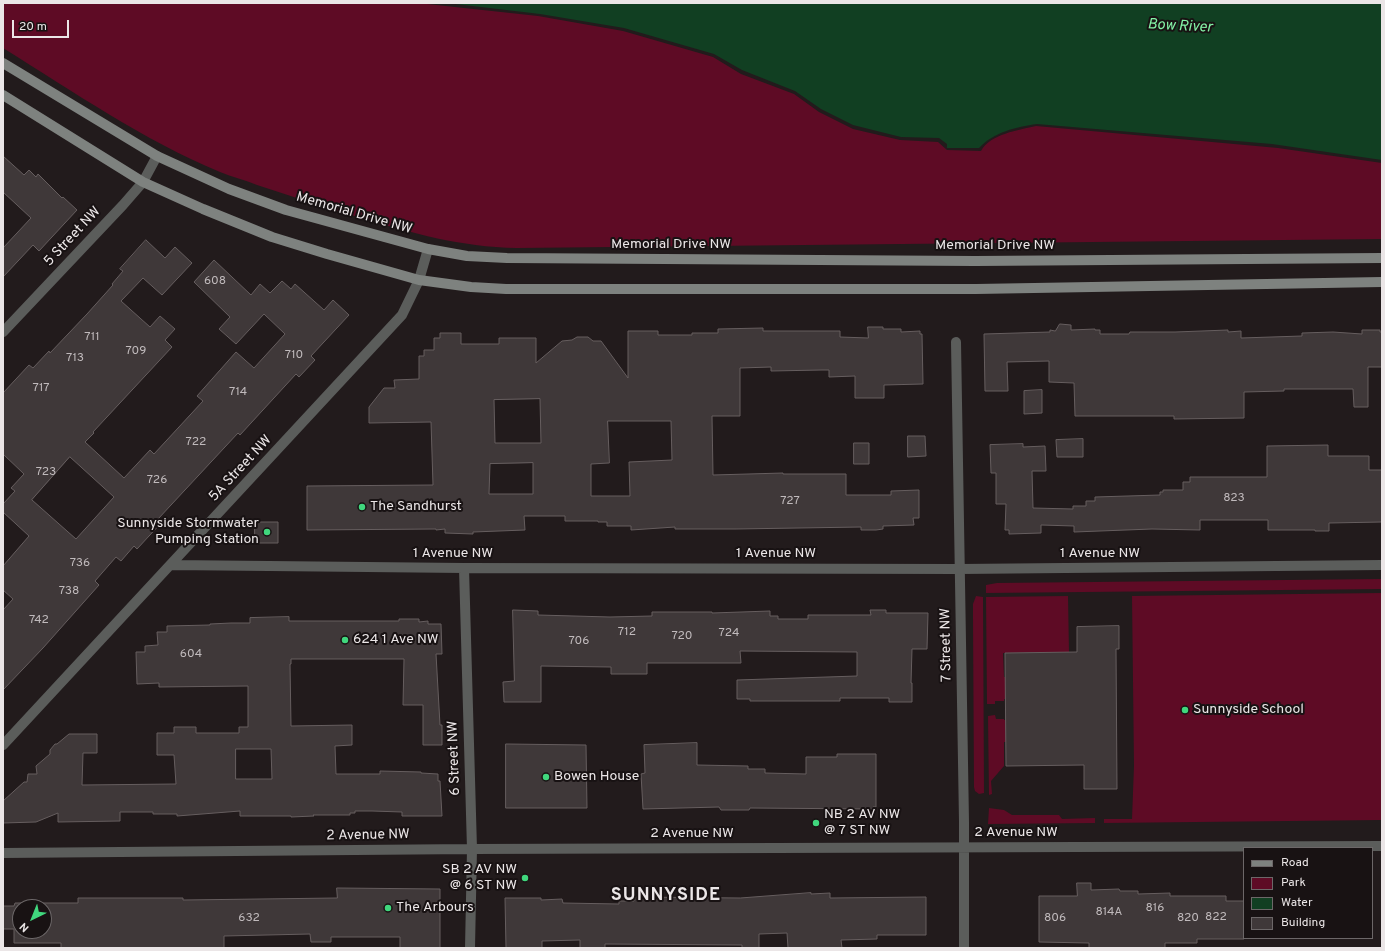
<!DOCTYPE html>
<style>
body{margin:0}
#map{position:relative;width:1385px;height:951px;overflow:hidden;background:#221b1c;font-family:Overpass,sans-serif}
canvas{display:block}
.frame{position:absolute;inset:0;border:4px solid #ebe6e7;pointer-events:none}
.legend{position:absolute;left:1243px;top:847px;width:130px;height:92px;box-sizing:border-box;background:#181213;border:1px solid #6c6768;margin:0;padding:5px 7px;list-style:none;font-size:12px;color:#ebe6e7}
.legend li{display:flex;align-items:center;gap:8px;height:20px}
.legend b{width:20px;border:1px solid #6c6768}
.north{position:absolute;left:12px;top:899px;width:40px;height:40px;box-sizing:border-box;background:#181213;border:1px solid #6c6768;border-radius:50%;rotate:223deg;font-size:11px;font-weight:700;line-height:16px;text-align:center;color:#ebe6e7}
.north::after{content:'';display:block;margin:auto;width:14px;height:18px;background:#40d77d;clip-path:polygon(50% 0,100% 100%,50% 72%,0 100%)}
.scale{position:absolute;left:12px;top:20px;width:57px;height:18px;box-sizing:border-box;border:2px solid #ebe6e7;border-top:0;padding-left:5px;font-size:12px;line-height:14px;white-space:nowrap;color:#ebe6e7;-webkit-text-stroke:3px #181213;paint-order:stroke}
</style>
<div id="map">
<canvas width="1385" height="951"></canvas>
<div class="frame"></div>
<ul class="legend">
<li><b style="height:5px;background:#7e827f"></b>Road</li>
<li><b style="height:11px;background:#5e0b25"></b>Park</li>
<li><b style="height:11px;background:#113f22"></b>Water</li>
<li><b style="height:11px;background:#3f3839"></b>Building</li>
</ul>
<div class="north">N</div>
<div class="scale">20 m</div>
</div>
<script>
const g = document.querySelector('canvas').getContext('2d');
g.lineJoin = 'round';
function fillPath(path, color) {
  g.fillStyle = color;
  g.fill(path, 'evenodd');
}
function trace(path, color, width, dash) {
  g.strokeStyle = color;
  g.lineWidth = width;
  g.lineCap = dash ? 'butt' : 'round';
  g.setLineDash(dash || []);
  g.stroke(path);
}
function label(font, color, halo, rows, align = 'center') {
  g.font = font + ' Overpass,sans-serif';
  g.lineWidth = 4;
  g.setLineDash([]);
  g.textBaseline = 'middle';
  g.strokeStyle = halo;
  g.fillStyle = color;
  for (const [text, x, y, turn = 0] of rows) {
    g.save();
    g.translate(x, y);
    g.rotate((+turn || 0) * Math.PI / 180);
    g.textAlign = isNaN(turn) ? turn : align;
    if (halo) g.strokeText(text, 0, 0);
    g.fillText(text, 0, 0);
    g.restore();
  }
}
fillPath(new Path2D(`
 M3,3H418L538,16L623,31L713,57L741,74L794,94L819,112L853,129L900,140L938,142L947,150L981,151C990,134 1019,130 1036,126L1278,148L1382,163V239L517,248C460,247 412,233 358,217C324,207 291,196 257,185C245,180 232,177 220,172C143,140 74,92 3,48Z
 M1382,579V589L986,593V585L997,583Z
 M1382,593V820L1104,823V819H1132L1134,766L1132,596Z
 M976,596L983,597L984,793L979,794L975,791L974,787L973,618V604Z
 M1068,596L1069,652L1003,653L1004,677H1008V699H1004V701H995V704H987L986,597Z
 M995,715L996,719H1004V720H1009V742H1004V766L991,781L992,794L989,795L988,716Z
 M989,808L1004,810L1012,815H1059L1062,819L1095,818V823L988,824Z`), '#5e0b25');
fillPath(new Path2D(`
 M447,3H1382V160L1272,144L1037,124C1016,127 994,132 979,148H947V144L939,138L901,137L853,125L821,109L795,91L742,70L714,54L624,28L540,14Z`), '#113f22');
const building = new Path2D(`
 M3,156L24,175L29,170L36,177L38,174L62,198L63,197L77,210L39,251L33,245L3,277V248L31,218L3,192Z
 M146,240L165,258L175,247L192,263L162,295L143,278L121,301L150,327L160,316L175,329L165,340L172,347L93,432L94,433L85,442L124,478L150,450L154,454L203,401L197,396L236,352L254,368L285,334L264,314L236,344L219,329L230,317L194,282L214,260L251,295L260,284L270,293L282,281L291,289L295,284L324,310L333,300L349,315L311,356L315,360L299,377L296,374L240,435L238,433L158,519L162,522L137,549L134,546L121,561L116,557L95,581L99,585L43,648L3,690V610L13,599L3,590V566L29,536L3,512V504L15,491L11,488L24,474L3,454V393L29,365L33,368L49,351L50,353L87,314L113,285L112,284L123,271L120,269ZM70,457L114,497L76,539L32,500Z
 M1060,324L1071,325V330L1095,329V330H1100V334H1129L1130,332H1175L1228,330V332L1241,331V338L1302,336V333L1333,332L1362,334V330H1380V332H1382V367H1368V407H1354L1353,389H1284V391L1244,392V418L1174,419V416H1075L1074,383L1049,382V361L1007,362L1008,391H985L984,334L1050,332V330L1055,331Z
 M868,327H883V329H901V332L920,331V334H922L923,384L884,385V398H855V376L829,377V370H822L771,371V367L740,368V416H712L713,475L783,473V474H846V495H891V491L919,490V518H913L914,525L883,526V529L876,530H861V527L736,529H675V527L631,530V526H607V522H598V521H565V516H524L525,530L473,532V534L445,533V529L436,530V529L307,530V486L433,485L431,422L369,423V407L384,388H395L394,380L419,379V356H424V350H434V338H440V333H461V344H499V338H536V363L562,341L572,340L577,337H588L593,341H601L628,378V331H658V335H692V333H718V329L763,328V331H840V337L868,338ZM540,399L541,443H495L494,400ZM608,421H671L672,460L629,462L630,496H591V464L609,463ZM533,463V494H489L490,464Z
 M1042,390V413L1024,414V391Z
 M908,436H925L926,456L908,457Z
 M1083,439V457H1057L1056,440Z
 M854,443H869V464H854Z
 M1023,444V447L1045,446L1046,471H1032L1033,508L1073,509V506H1086V501H1095V497L1160,495V492H1163V490H1183V482H1190V477H1267V446L1328,445V456H1369V470H1382V522L1329,523V531H1315V530H1268V520H1200V530L1152,529L1074,532V526L1041,525V533L1009,534V530H1005L1006,504H996V473H991L990,445Z
 M255,522H278V543H255Z
 M513,610L538,611V615L610,617L652,616V612H712V613L770,611V616H778V619H808V615H871L870,610H886V613H928L927,649H912L911,683H912V702H889V698H840V701H750V699H737V680L857,676V652L740,651L741,663H647V674H611V667L541,666V702H504L503,682L514,681Z
 M289,617V621H399V619H419V622L428,621V624H441L442,654H436L440,725H442V745H423V705H403L404,659H291V664H290L291,726L352,725V745L335,746L336,774H380V771L421,772V773L438,774V781H440L442,816H402V812L372,811H355V813H350V815H313L314,816L291,817V816H240V811L177,816V814H153V812H120V821L58,822V813L36,822L3,823V801L24,782H27L28,774H37L36,766L50,754V750L55,744H57L69,734H97V753H83L82,785L176,784L174,755H157V733H174V727H196V733H239V727H248V686L159,687V683L137,684L136,652H145V646L158,645L157,632H167V626L210,625V624L231,623H250V618ZM236,749H271L272,779H236Z
 M1119,626V649H1116L1117,789H1084V765L1006,766L1005,653L1077,652V627Z
 M697,743V765L748,766V769H765V773L806,774V757H837V754H876V807H873V809L750,808L749,810H721L719,807L643,809L641,774L645,773L644,745Z
 M506,744L586,745L587,808H506Z
 M1077,883H1091V890L1119,889L1120,891H1138V894L1170,893V896H1226V901H1244V939H1197V943H1165V948H1089V943L1039,942V896H1077Z
 M337,888L440,889V948H400V937H331V942H311L310,934L224,936V948H61V943H14V929H3V906H14L15,903H78V898H183V900L337,898ZM20,907H44V931H20Z
 M811,893V894L830,893V898L926,897V935H877V939L841,940L842,948H788L787,933L759,934V948H742V945L605,944V948H580V940L542,941V948H506L505,898H541V900L562,899L563,903L619,904V901H634V897L740,898Z`);
fillPath(building, '#3f3839');
trace(building, '#665e5f', 1);
trace(new Path2D(`
 M3,332L123,205L143,182L157,156
 M956,342L964,822V948
 M171,565L464,568L960,569L1382,565
 M464,568L472,849L470,948
 M3,745L402,315L419,280L428,249
 M3,853L472,849L1382,846`), '#5b5d5b', 10);
trace(new Path2D(`
 M3,63L157,156L229,189L286,210L428,249L467,256L507,258L975,261L1382,258
 M3,95L143,182L203,209L272,237L327,254L419,280L471,287L506,289H976L1382,282`), '#7e827f', 10);
for (const [x, y, r, color] of [
 [362,507,4,"#40d77d"],
 [267,532,4,"#40d77d"],
 [345,640,4,"#40d77d"],
 [1185,710,4,"#40d77d"],
 [546,777,4,"#40d77d"],
 [816,823,4,"#40d77d"],
 [525,878,4,"#40d77d"],
 [388,908,4,"#40d77d"]
]) {
  const dot = new Path2D();
  dot.arc(x, y, r, 0, 2 * Math.PI);
  g.fillStyle = color;
  g.fill(dot);
  trace(dot, '#181213', 1.5);
}
label('12px', '#c0babc', null, [
 ["608",215,282],
 ["711",92,338],
 ["709",136,352],
 ["710",294,356],
 ["713",75,359],
 ["717",41,389],
 ["714",238,393],
 ["722",196,443],
 ["723",46,473],
 ["726",157,481],
 ["823",1234,499],
 ["727",790,502],
 ["736",80,564],
 ["738",69,592],
 ["742",39,621],
 ["712",627,633],
 ["724",729,634],
 ["720",682,637],
 ["706",579,642],
 ["604",191,655],
 ["816",1155,909],
 ["814A",1109,913],
 ["822",1216,918],
 ["632",249,919],
 ["806",1055,919],
 ["820",1188,919]
]);
label('14px', '#ebe6e7', '#181213', [
 ["Memorial Drive NW",354,214,16],
 ["5 Street NW",73,237,-47],
 ["Memorial Drive NW",671,245],
 ["Memorial Drive NW",995,246],
 ["5A Street NW",241,469,-47],
 ["1 Avenue NW",453,554],
 ["1 Avenue NW",776,554],
 ["1 Avenue NW",1100,554],
 ["7 Street NW",947,645,-91],
 ["6 Street NW",455,758,-92],
 ["2 Avenue NW",1016,833],
 ["2 Avenue NW",692,834],
 ["2 Avenue NW",368,836,-1]
]);
label('14px', '#ebe6e7', '#181213', [
 ["The Sandhurst",370,507],
 ["Sunnyside Stormwater",259,524,"right"],
 ["Pumping Station",259,540,"right"],
 ["624 1 Ave NW",353,640],
 ["Sunnyside School",1193,710],
 ["Bowen House",554,777],
 ["NB 2 AV NW",824,815],
 ["@ 7 ST NW",824,831],
 ["SB 2 AV NW",517,870,"right"],
 ["@ 6 ST NW",517,886,"right"],
 ["The Arbours",396,908]
], 'left');
label('italic 15px', '#84f3a7', '#181213', [
 ["Bow River",1180,27,3]
]);
g.letterSpacing = '1px';
label('bold 18px', '#ebe6e7', '#181213', [
 ["SUNNYSIDE",666,896]
]);
g.letterSpacing = '0px';
</script>
